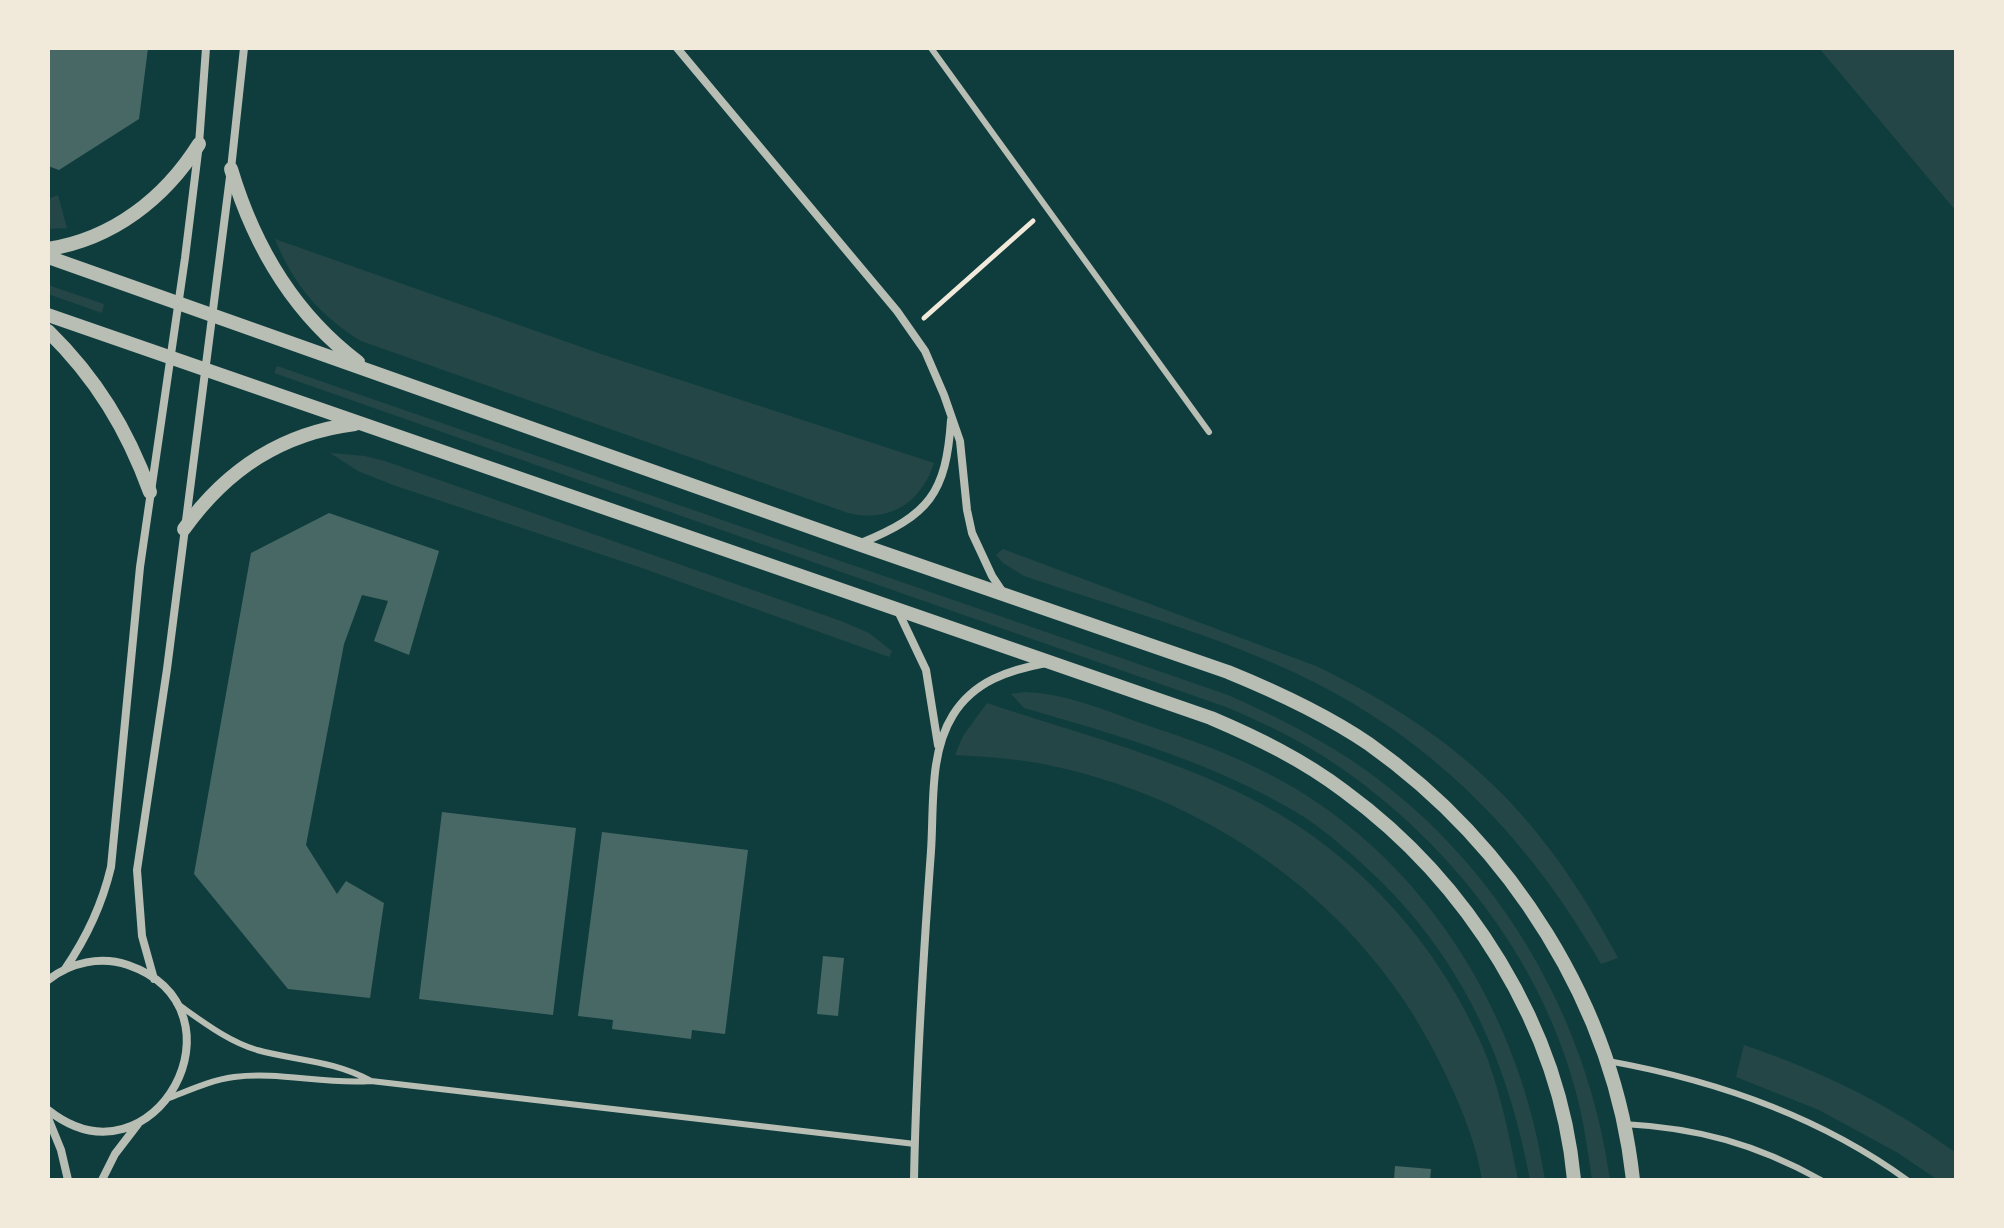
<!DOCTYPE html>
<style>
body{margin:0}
#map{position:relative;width:2004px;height:1228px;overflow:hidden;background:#0f3d3e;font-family:"Nunito Sans",sans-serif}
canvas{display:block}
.frame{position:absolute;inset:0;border:50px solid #f1e9da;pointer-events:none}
</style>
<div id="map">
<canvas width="2004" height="1228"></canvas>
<div class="frame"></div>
</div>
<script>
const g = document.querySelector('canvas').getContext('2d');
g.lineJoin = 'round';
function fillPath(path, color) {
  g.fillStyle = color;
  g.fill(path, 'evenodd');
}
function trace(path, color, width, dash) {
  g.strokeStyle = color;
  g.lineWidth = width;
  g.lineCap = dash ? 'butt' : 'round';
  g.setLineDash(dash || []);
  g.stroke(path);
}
fillPath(new Path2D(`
 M1819,48H1956V211Z
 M58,195L67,228L48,229V199Z
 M275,239L604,355L934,463C921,503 889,523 848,513L361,341C320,316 293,284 275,239Z
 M48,285L104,304L102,313L48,294Z
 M277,366L1228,695C1277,717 1324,740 1367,771C1500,867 1588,1018 1610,1180H1592C1588,1152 1584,1123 1577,1096C1542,957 1443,833 1323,756C1292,736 1259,721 1226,707L274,373Z
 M330,453L365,456L385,461L841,621L869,633L892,651L889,657L642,568L393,485L358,471Z
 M1003,549L1316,666C1461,736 1543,816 1618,958L1601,964C1535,849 1449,755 1331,691C1239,641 1124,610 1024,576L1003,563L996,555Z
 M1024,692C1068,693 1111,713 1152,727C1202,743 1251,762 1296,789C1434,872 1522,1023 1545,1180H1530C1507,1054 1456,946 1358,860C1339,843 1318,825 1296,812C1212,762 1117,735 1024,708L1011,694Z
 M987,703C1074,732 1167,756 1250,798C1353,850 1435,939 1482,1045C1500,1088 1509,1135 1518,1180H1482C1475,1136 1456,1095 1436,1055C1362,908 1217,802 1057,767C1023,759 989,757 955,755L963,736Z
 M1744,1045C1821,1071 1891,1105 1956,1153V1180H1938L1898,1153L1819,1110L1736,1077Z`), '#244646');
fillPath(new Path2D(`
 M48,48H148L139,119L59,170L48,166Z
 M329,513L439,551L409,655L374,641L388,601L362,595L344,644L306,845L337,894L346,881L384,903L370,998L288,989L194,874L251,553Z
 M442,812L576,828L553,1015L419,999Z
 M602,832L748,850L725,1034L692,1030L691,1039L612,1029L613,1020L578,1016Z
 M823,956L844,958L838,1016L817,1014Z
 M1395,1166L1431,1169L1430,1180H1394Z`), '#486865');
trace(new Path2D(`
 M924,318L1033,221`), '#f1e9da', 5);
trace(new Path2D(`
 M931,48L1209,432
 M176,1003C202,1021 227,1041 257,1050C297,1061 332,1060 371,1081
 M1608,1061C1714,1080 1819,1116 1907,1180
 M169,1098C190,1090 211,1080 234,1077C279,1071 325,1085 371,1081L915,1144
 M1624,1124C1698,1128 1756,1144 1821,1180`), '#b8beb3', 6);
trace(new Path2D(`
 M677,48L897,311L925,351L944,395L960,441L967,510L972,533L992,576L1002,591
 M861,543C929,515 946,494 951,420
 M898,611L926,670L938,745
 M65,969C87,937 102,905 111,867L140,567L185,258L199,144L206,48
 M154,979L142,936L137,870L167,669L231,169L244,48
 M48,980C71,962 101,956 128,965C254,1009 154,1194 48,1110
 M48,1118L61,1150L68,1180
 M102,1180L115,1154L138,1124
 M914,1180C916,1070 923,961 931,851C934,807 929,753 953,715C974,681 1009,670 1046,663`), '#b8beb3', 8);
trace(new Path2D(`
 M231,169C254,246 293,313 358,362
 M48,249C113,239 165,198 199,144
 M48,257L858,544L1228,672C1277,692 1325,714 1369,744C1511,845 1614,1005 1633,1180
 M48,315L1211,718C1258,738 1303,760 1344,791C1467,881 1560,1026 1574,1180
 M48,331C96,378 127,429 150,492
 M184,529C227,469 282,433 355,424`), '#b8beb3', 14);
</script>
